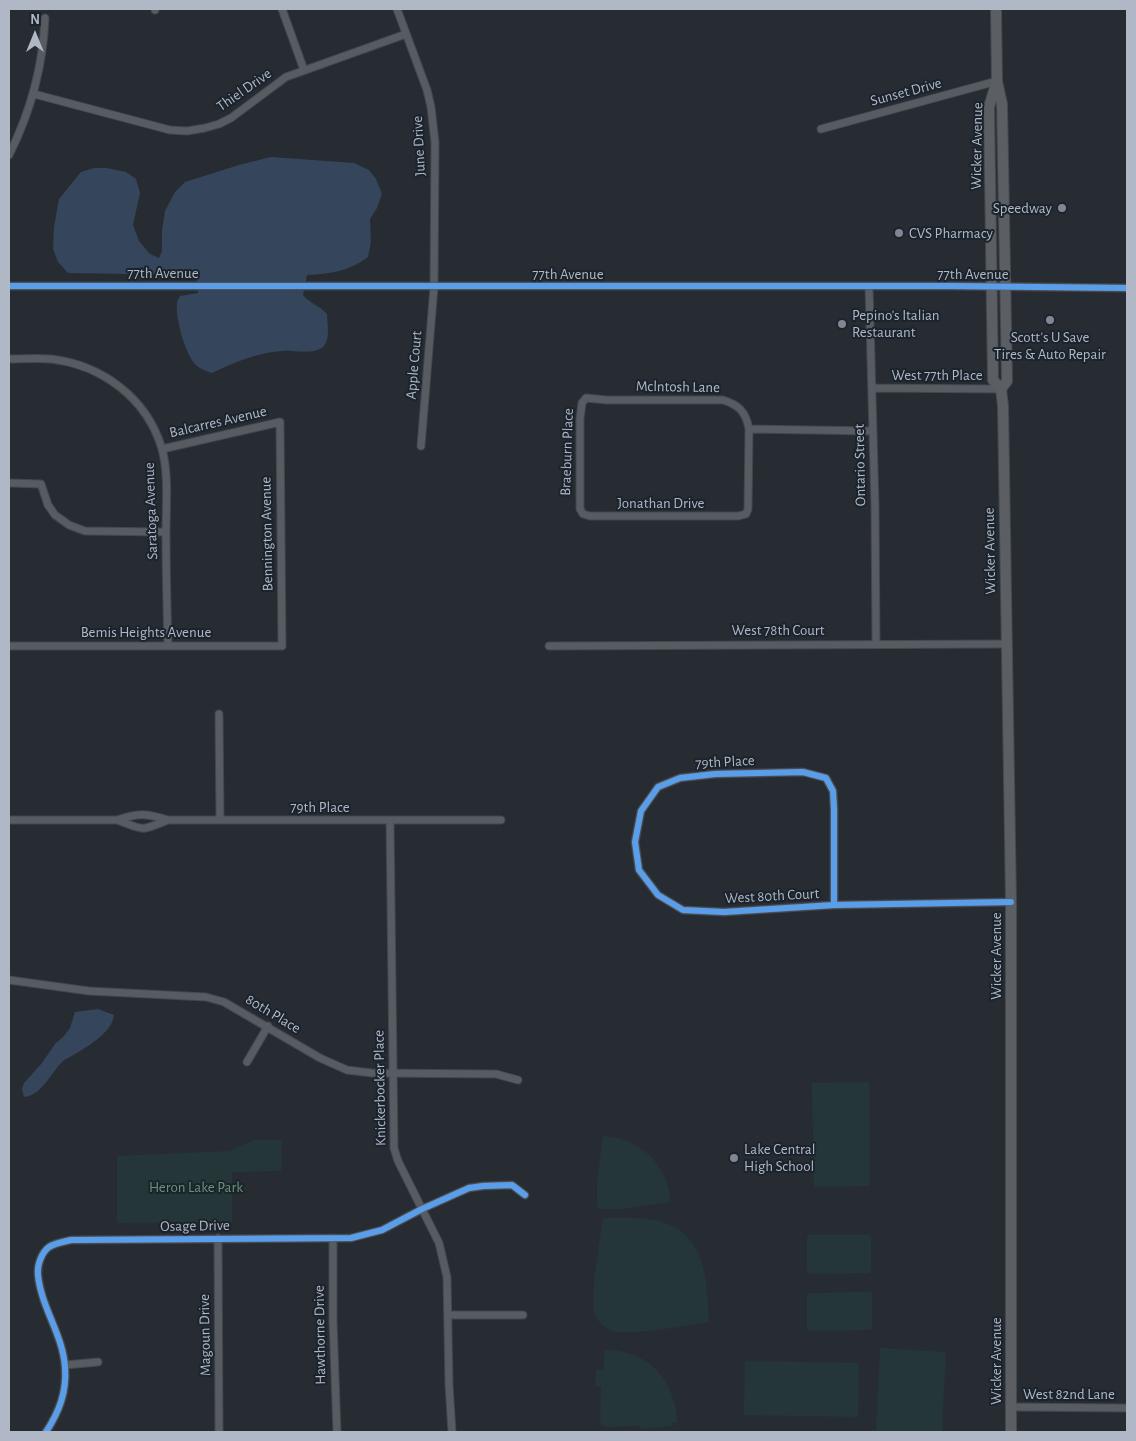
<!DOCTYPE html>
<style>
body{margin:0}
#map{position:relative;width:1136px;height:1441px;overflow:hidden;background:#272c33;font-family:"Alegreya Sans",sans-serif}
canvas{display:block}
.frame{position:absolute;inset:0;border:10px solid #b1b8c5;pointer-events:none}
.north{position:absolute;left:10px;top:10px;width:50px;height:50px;-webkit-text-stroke:4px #1b232d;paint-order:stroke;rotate:0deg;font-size:14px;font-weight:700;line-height:20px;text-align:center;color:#b1b8c5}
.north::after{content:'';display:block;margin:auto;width:18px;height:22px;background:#b1b8c5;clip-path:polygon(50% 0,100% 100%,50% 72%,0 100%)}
</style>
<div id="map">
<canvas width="1136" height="1441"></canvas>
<div class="frame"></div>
<div class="north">N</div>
</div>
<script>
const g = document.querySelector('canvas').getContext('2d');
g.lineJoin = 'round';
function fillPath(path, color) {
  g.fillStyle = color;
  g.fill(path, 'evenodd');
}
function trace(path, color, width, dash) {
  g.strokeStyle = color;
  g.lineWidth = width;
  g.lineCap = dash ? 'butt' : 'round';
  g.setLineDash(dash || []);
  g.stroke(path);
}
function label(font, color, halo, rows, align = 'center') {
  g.font = font + ' "Alegreya Sans",sans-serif';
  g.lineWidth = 4;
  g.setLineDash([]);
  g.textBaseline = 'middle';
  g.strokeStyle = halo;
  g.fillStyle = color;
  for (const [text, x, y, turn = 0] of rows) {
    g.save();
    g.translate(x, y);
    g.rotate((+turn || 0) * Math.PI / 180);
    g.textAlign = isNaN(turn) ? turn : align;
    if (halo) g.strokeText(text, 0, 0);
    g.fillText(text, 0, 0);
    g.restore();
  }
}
fillPath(new Path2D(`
 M869,1082L870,1186L814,1187L812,1083Z
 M603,1136C639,1138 669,1164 670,1202L622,1209H600L597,1206V1182Z
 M254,1140H282L281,1171L232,1172V1222L117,1223V1156L229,1151Z
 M603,1218C619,1218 637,1217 653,1220C707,1230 707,1279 709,1322C688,1325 632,1336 614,1331C604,1329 595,1320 594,1310C591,1286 600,1243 603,1218Z
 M809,1235H869L871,1237V1271L869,1273L809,1274L807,1271V1238Z
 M870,1292L872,1294V1329L870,1330L810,1331L807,1329V1295L809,1293Z
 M880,1348L946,1352L942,1432H876Z
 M605,1350C649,1350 675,1380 677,1422L672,1423L673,1426L641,1429L640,1426L605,1427L600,1422L601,1387L595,1386L596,1370H603Z
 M745,1361L859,1363L858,1417L744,1415Z`), '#243638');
fillPath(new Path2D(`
 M271,157L354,163L369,170L376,179L382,194L377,208L370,219L371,242L368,257C350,271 330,274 307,275L303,295C309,303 319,305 327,314C327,324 331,339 323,347C313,355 294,350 282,351C256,353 235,362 212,373C206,371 200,369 195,364C185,353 175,317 177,303C177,301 179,298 180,296L198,293L196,275L68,273L58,262L53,249L54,227L59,199L81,172L94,168H107L126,172L136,179L140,193L133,225L139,241L150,254L159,258L162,251V231L165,211L175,192L185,182L239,165Z
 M98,1009L114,1015C113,1031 89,1046 75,1054C71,1057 66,1058 62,1062C51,1073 41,1096 24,1097L22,1089L24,1083L42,1063L55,1044L64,1036L70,1028L75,1012Z`), '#35455b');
const minor = new Path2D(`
 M155,9V10
 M282,9L304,70
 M397,9L427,90L431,107L435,142L434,287L421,446
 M34,94L170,130L187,131L205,128L219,124L231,118L286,77L406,34
 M821,129L997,81
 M9,155C31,111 43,67 45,18
 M9,286H952L1127,288
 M869,286L875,507L876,644
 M9,359C22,359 37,358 51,359C102,365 147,398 162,449C169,475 166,505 166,532C166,570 167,608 168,646
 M872,388L1001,389
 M749,429L748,509L746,514L738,516H590L583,514L580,509V419L582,403L586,398L607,400H723C739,405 746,412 749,429L873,431
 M9,483L41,484L48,505L55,515L69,525L85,531L166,532
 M9,646H282L280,422L162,449
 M549,646L1006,644
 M219,714L220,820
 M9,820H117C139,813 145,813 168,820H501
 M117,820C145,830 139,832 168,820
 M390,821L394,1148L398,1161L439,1243L447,1277L449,1385L452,1432
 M834,905V809L833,791L826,778L803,772L715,774L680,778L658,787L641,811L635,842L639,870L658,895L683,910L724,912L834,905L1011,902
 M9,980L89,991L206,997L224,1002L320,1058L347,1070L372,1073L496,1074L518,1080
 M247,1062L268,1026
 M218,1238L219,1432
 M333,1238V1321L337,1432
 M448,1315H523
 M65,1365L98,1362
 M1011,1407L1127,1408
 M46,1432C59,1412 67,1392 65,1367C63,1335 41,1307 38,1275C37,1266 41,1253 49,1247C55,1243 63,1242 71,1240L351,1238L382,1230L422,1209L469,1188L483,1186L512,1185L525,1195`);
const highway = new Path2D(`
 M996,9L997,81L1002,104L1007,381L1001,389
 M997,81L989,107L993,380L1001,389L1003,406L1011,902V1432`);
trace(minor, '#43474c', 9);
trace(highway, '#44484f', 12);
trace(minor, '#575b62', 7);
trace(highway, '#5b5e62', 10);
trace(new Path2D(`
 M9,286H952L1127,288
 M834,905V809L833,791L826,778L803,772L715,774L680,778L658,787L641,811L635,842L639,870L658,895L683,910L724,912L834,905L1011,902
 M46,1432C59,1412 67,1392 65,1367C63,1335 41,1307 38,1275C37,1266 41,1253 49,1247C55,1243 63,1242 71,1240L351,1238L382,1230L422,1209L469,1188L483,1186L512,1185L525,1195`), '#5a9eea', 6);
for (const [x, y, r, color] of [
 [1062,208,5,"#818792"],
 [899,233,5,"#818792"],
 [1050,320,5,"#818792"],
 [842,324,5,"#818792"],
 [734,1158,5,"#818792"]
]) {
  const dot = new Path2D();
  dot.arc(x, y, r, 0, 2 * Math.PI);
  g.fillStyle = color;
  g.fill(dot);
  trace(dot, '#1b232d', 2);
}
label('15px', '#b1b8c5', '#1b232d', [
 ["Thiel Drive",244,90,-35],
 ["Sunset Drive",906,92,-15],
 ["June Drive",419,146,-93],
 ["Wicker Avenue",977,146,-89],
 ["77th Avenue",163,273],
 ["77th Avenue",568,274],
 ["77th Avenue",973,274],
 ["Apple Court",414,365,-85],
 ["West 77th Place",937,375],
 ["Mclntosh Lane",678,387,1],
 ["Balcarres Avenue",218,422,-13],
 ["Braeburn Place",567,452,-88],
 ["Ontario Street",860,465,-91],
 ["Jonathan Drive",661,503],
 ["Saratoga Avenue",151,511,-92],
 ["Bennington Avenue",267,534,-91],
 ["Wicker Avenue",990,551,-91],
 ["West 78th Court",778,630],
 ["Bemis Heights Avenue",146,632],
 ["79th Place",725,762,-3],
 ["79th Place",320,807],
 ["West 80th Court",772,896,-3],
 ["Wicker Avenue",996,956,-90],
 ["80th Place",273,1014,31],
 ["Knickerbocker Place",380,1088,-91],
 ["Osage Drive",195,1226,-1],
 ["Magoun Drive",205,1335,-91],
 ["Hawthorne Drive",320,1335,-91],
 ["Wicker Avenue",996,1361,-90],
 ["West 82nd Lane",1069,1394]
]);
label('15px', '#b1b8c5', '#1b232d', [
 ["Speedway",1052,208,"right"],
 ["CVS Pharmacy",909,233],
 ["Pepino's Italian",852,315],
 ["Restaurant",852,332],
 ["Scott's U Save",1050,337,"center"],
 ["Tires & Auto Repair",1050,354,"center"],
 ["Lake Central",744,1149],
 ["High School",744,1166]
], 'left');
label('15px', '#699573', '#1b232d', [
 ["Heron Lake Park",196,1187]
]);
</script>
